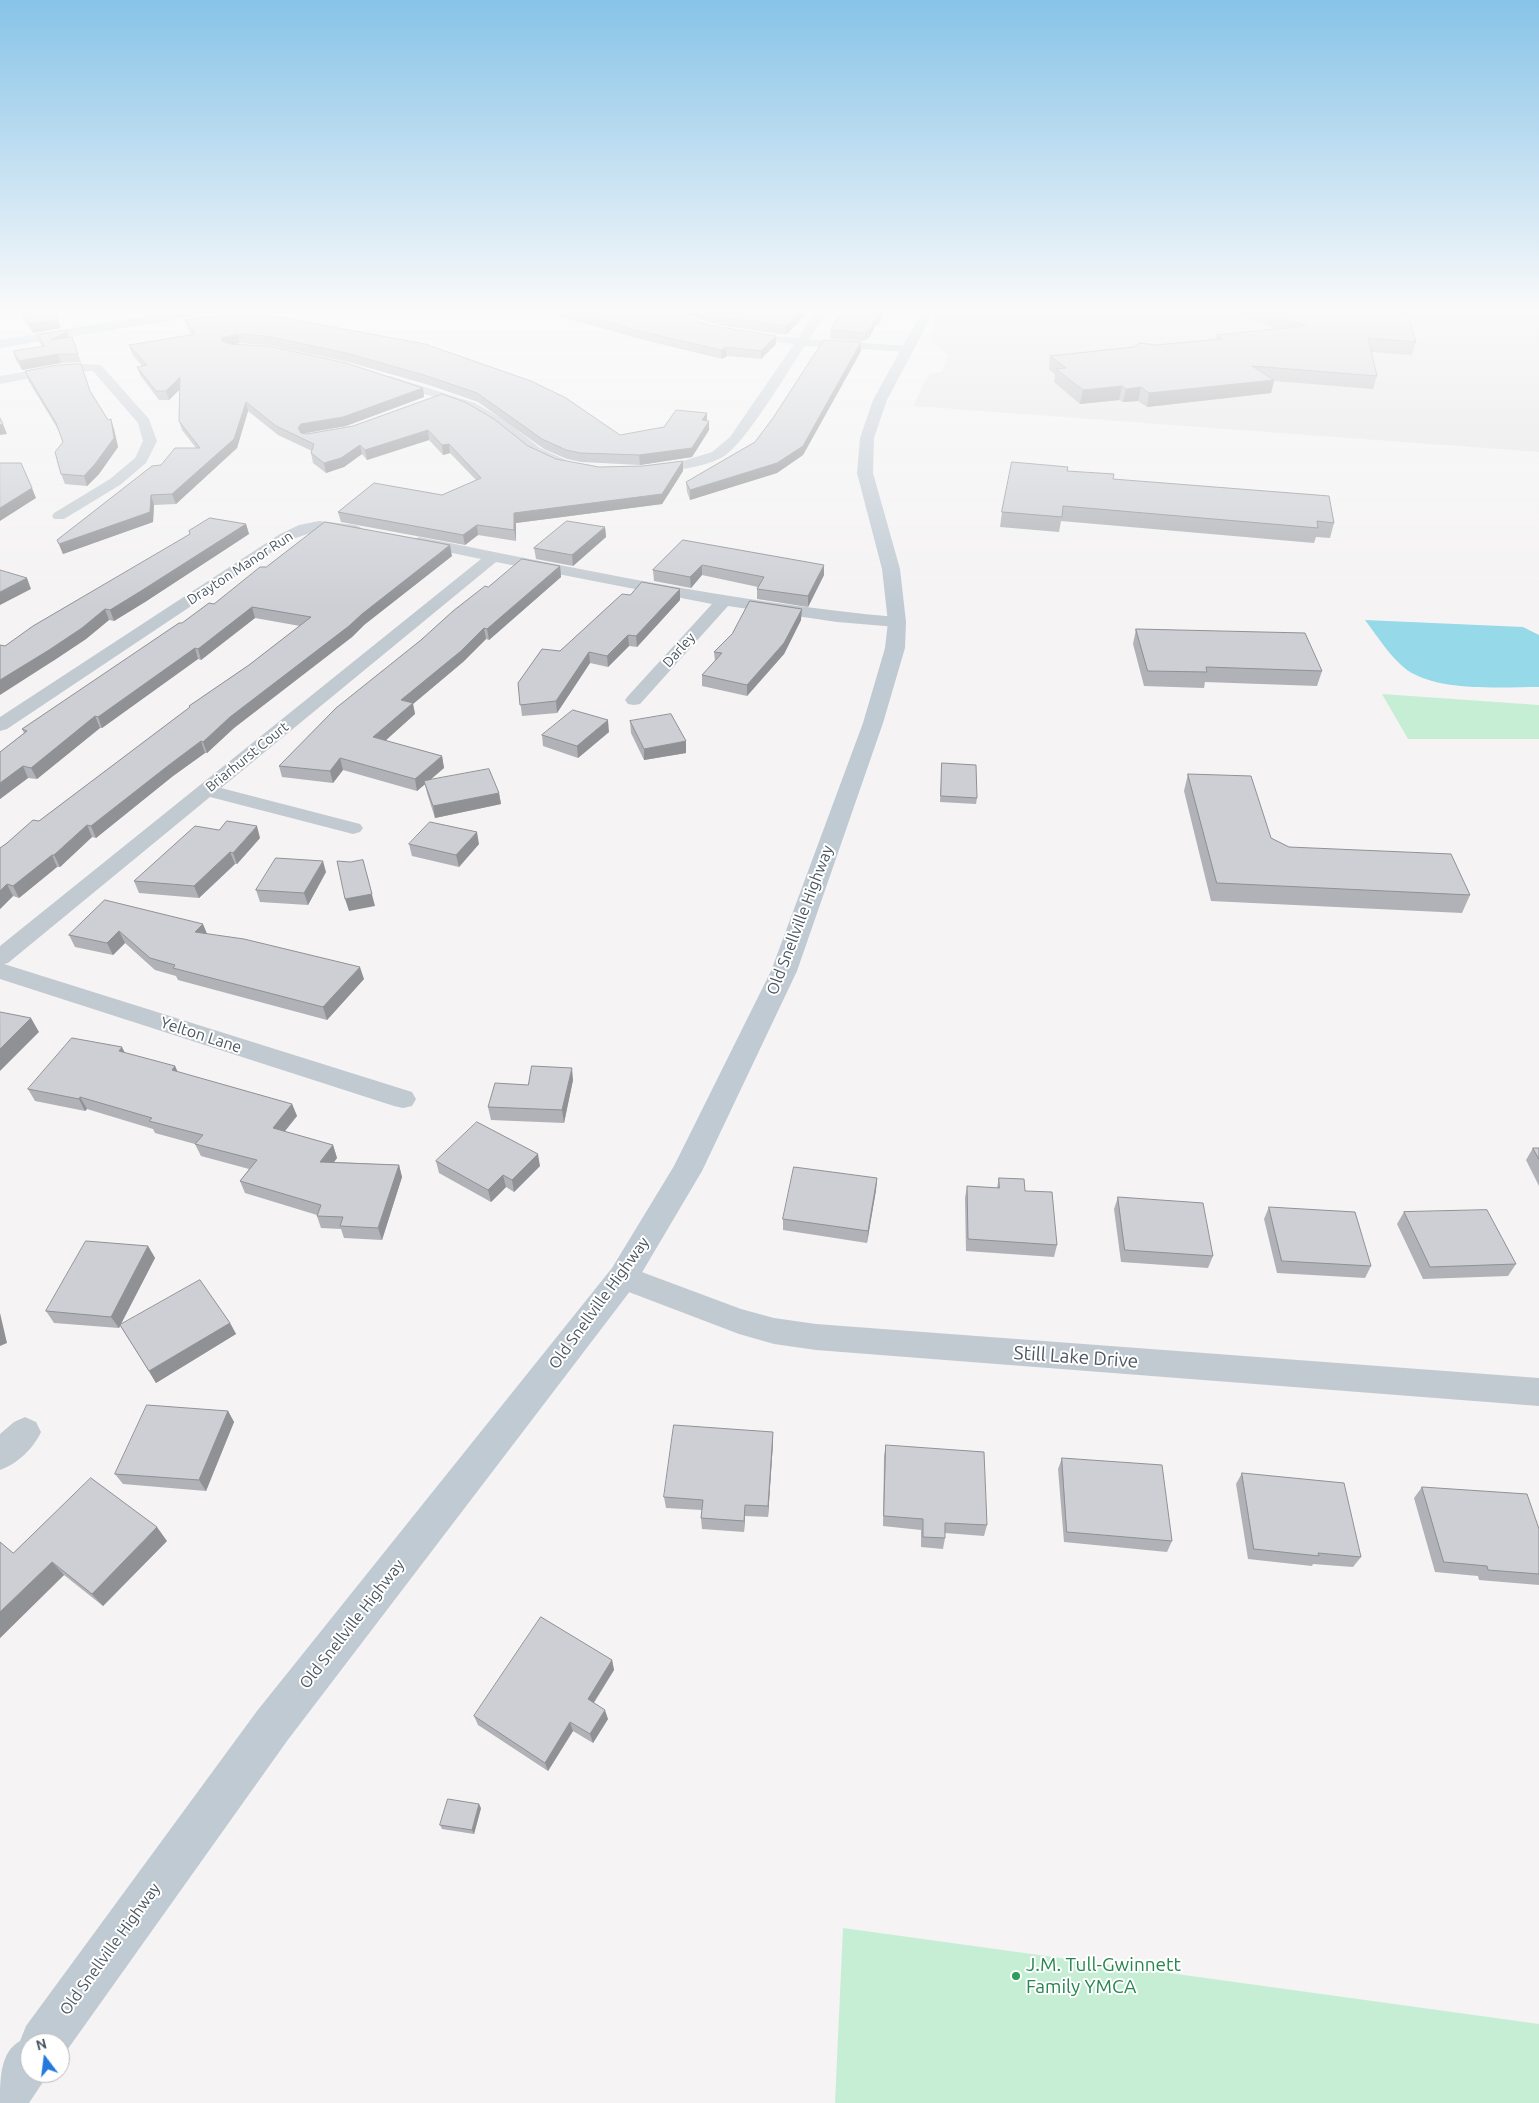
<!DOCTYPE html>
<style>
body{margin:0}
#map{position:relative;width:1539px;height:2103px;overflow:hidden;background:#f5f3f3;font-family:Ubuntu,sans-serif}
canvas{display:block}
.north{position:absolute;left:20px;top:2033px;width:50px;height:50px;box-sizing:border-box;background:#fff;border:1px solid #b7bbbf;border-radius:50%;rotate:345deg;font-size:14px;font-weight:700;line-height:20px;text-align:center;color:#4b5660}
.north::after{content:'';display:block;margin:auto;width:18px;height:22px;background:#2679dc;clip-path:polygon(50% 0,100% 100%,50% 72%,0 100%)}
</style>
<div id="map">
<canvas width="1539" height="2103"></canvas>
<div class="north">N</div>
</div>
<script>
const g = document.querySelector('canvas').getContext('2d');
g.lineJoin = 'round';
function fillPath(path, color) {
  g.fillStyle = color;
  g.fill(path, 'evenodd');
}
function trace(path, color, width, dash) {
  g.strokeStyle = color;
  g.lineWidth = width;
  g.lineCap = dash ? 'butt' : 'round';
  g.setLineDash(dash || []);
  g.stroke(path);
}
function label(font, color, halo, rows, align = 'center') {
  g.font = font + ' Ubuntu,sans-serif';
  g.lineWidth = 4;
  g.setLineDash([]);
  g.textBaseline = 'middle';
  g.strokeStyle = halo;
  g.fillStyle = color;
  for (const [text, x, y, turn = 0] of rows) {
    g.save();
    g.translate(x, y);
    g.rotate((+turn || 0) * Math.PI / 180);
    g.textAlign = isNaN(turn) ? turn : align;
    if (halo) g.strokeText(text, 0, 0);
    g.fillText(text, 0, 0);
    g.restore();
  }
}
fillPath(new Path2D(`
 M936,313H1539V452L913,406L928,375L942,371L948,356L932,341L933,319Z`), '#e6e4e5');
fillPath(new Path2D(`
 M1382,694L1539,705V739H1408Z
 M843,1928L1539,2024V2103H835Z`), '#c6eed5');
fillPath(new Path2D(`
 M1365,620L1523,627L1539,635V687C1501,687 1439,692 1407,670C1390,657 1378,637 1365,620Z`), '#96d9e8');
fillPath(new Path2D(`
 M815,313H826L809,339L909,346L915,349L909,352L805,346C788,370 744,447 721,458C699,469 674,470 650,473L645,472L643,469L645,466L683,461L712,452L730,437L794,344L743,338L737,335L739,333L798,338Z
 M85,364L101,365L149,419L157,441L146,463L120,485L64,519H54L52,516L54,513L110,479L135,458L143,441L138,423L93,371L61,372L0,384V376L61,365Z
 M390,376L475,403L506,421L540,448L566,460L568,463L561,467C524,458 500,424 466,409C441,397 412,391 386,383L384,380Z
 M319,521L355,525L360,527L363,530L360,533L355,535L319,530L290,540L7,729L0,731V717L280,534L299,525Z
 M419,537C577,568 735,603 897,617L903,618L905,622L903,626L897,627L837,622L728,606L640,704L634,705L628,704L625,700L628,696L712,604L496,562L221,788L360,824L363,828L360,832L353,834L210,797L8,963L4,964L412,1092L416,1099L412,1106L403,1108L394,1106L0,979V946L481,559L414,545L411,542L414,539Z
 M623,1265L741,1309L774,1318L816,1324L1539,1378V1406L816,1350L774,1344L739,1334L613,1286L608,1277L613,1268Z
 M25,1417L36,1422L41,1432C33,1449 17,1464 0,1470V1434L14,1422Z`), '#c2cad1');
fillPath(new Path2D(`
 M166,313H197L191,317L0,348V340Z
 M921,313H933L887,400L874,438L873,473L900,569L906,622L905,648L883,723L797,971L702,1171L634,1286L287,1741L60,2060V2043H30V2073H49L29,2103H0C0,2080 0,2052 20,2041L26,2026L257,1711L612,1268L674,1166L771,971L863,723L885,648L888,622L882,569L857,473L860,438L873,400Z`), '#c0cad3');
fillPath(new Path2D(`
 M21,313H53L61,328L33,333L23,318Z
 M218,313H257L258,315L620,435L664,427L707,413V421H709V430L692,457L640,465L581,462L567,459L544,449L478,402L429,385L348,362L268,345L240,343L233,344L423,388L424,397L346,426L303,434H307L353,426L442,394L528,446L556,459L599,467L643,466L683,461V471L662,504L516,523V541L478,535L465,545L341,522L338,512L442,495L476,480L450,453L443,455L429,440L367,460L362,454L344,467L326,473L313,463L311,453L312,451L278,435L248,411L237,448L176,504L154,505L153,522L63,554L57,540L161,465L196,448L182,430L179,421L180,389L169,400H159L140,375L137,367L142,366L132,354L129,345L192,335L188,329L185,320L220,315Z
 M549,313H676L708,325L776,336V344L761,359L727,356L722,359L636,338Z
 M682,313H807L786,335L718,325Z
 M841,313H884L878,326H875L869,338H867L865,341L830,339L831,330Z
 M1243,313H1407L1416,342L1412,355L1371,352L1377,376L1373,389L1274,381L1271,393L1147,407L1138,401L1123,402L1119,400L1080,404L1054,382L1055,374L1049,369L1050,356L1216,339L1217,335L1277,329L1243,316Z
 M67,332L69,338L72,337L81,362L61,363L22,370L16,360L13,351L43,347L40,343L37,335Z
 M861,342V351L803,455L777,473L690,500L687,492L686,482L755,442Z
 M25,371L91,392L108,420L114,429L118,447L99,474L87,486L65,484L61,474L63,442L59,431L28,380Z
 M1067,471L1113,479L1334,523L1330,538L1316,537L1314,543L1061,521L1059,532L1000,527L1002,512Z
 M246,524L249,534L145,602L114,621L109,620L86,639L53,661L5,646L190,534L189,531Z
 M605,527L606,537L573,566L536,559L534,548Z
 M683,540L824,575L808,607L757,599V589L758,587L702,575L691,588L654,581L653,570Z
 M452,556L364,625L352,637L234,728L207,753H205L173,776L96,838L92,837L60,867H57L19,898L13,896L0,909V848L39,821L189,708V706L249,665L300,626L255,618L201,660L198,659L102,728H100L37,779L28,778L0,799V752L24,733L22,729L182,623L214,604L266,567Z
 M560,566L561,577L489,640L486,639L463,662L413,704L415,714L385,741L442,756L444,768L430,780L499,793L501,804L435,818L427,793L425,784L417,791L343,770L333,783L282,777L279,766L421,640L488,587Z
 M680,589V600L637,647L629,646L608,667L590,663L557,713L522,716L518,683L560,651L630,595Z
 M801,620L784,654L747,696L702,686V675L715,661L714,652Z
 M1136,629L1322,671L1317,686L1205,682L1204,688L1144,686L1133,644Z
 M630,721L686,753L644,760L631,733Z
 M609,732L578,758L543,746L542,735Z
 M942,763L977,798L976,804L940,802Z
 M1188,774L1271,838L1289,847L1470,895L1462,913L1211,901L1184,791Z
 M260,838L237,864H235L199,898L139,893L134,881Z
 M409,844H479L459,867L412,856Z
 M326,872L308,905L260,902L256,890Z
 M105,900L207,934L364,979L327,1020L178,980L176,976L155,970L125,943L113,955L75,947L69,935Z
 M125,1053L175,1066L177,1072L292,1104L297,1116L284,1131L333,1145L337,1158L334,1162L399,1165L402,1177L382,1240L344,1238L341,1229L321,1228L317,1216V1215L245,1193L240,1181L249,1169L201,1156L195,1144L155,1133L153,1129L87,1109L85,1111L35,1101L28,1089Z
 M573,1080L564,1123L491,1120L488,1107L528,1085Z
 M1533,1148H1539V1186L1526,1160Z
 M436,1161L540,1166L514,1192L506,1187L491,1202L439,1173Z
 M877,1178L876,1190L867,1243L783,1230V1219Z
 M999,1178L1025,1191L1057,1245L1054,1257L966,1251L965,1198L967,1186L997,1188Z
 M1118,1197L1213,1256L1208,1268L1121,1262L1114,1209Z
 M1269,1207L1371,1266L1365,1278L1277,1273L1264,1219Z
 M1404,1212L1516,1264L1508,1276L1423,1279L1397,1224Z
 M148,1246L155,1258L120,1325L230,1323L236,1334L156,1383L120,1325L119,1328L54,1323L46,1311Z
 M228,1411L234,1422L206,1491L123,1484L115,1474Z
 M773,1432V1443L768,1517L745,1516L744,1532L702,1529L701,1518L702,1510L666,1508L664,1497Z
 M886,1445L987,1525L984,1536L945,1533V1538L943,1549L921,1547V1530L883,1526L884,1456Z
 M1062,1458L1172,1541L1167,1552L1064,1542L1058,1469Z
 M1242,1473L1361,1557L1353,1567L1313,1564L1312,1566L1248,1559L1236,1484Z
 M1422,1487L1539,1529V1585L1479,1580L1478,1576L1435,1572L1414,1498Z
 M167,1541L103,1606L64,1575L0,1638V1542L13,1553Z
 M612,1660L614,1670L594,1703L608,1719L593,1743L573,1731L548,1771L478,1725L474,1716Z
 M481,1808L474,1834L442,1829L440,1825Z`), '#b0b2b7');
fillPath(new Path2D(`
 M799,313H807L786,335V326Z
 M880,313H884L878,326V318Z
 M876,318L875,326L869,338L870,330Z
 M58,320L61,328L33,333L30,324Z
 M867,330V338L865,341L866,333Z
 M67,332L70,340H50Z
 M238,334L240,343L223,347L221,338Z
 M776,336V344L761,359V351Z
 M861,342V351L803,455L777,473L690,500V490L777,463Z
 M726,347L727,356L722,359L721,350Z
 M58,354L61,363L22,370L19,361Z
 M180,377L183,386L169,400L166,391Z
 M1274,380L1271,393L1147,407L1149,393Z
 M1122,386L1119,400L1080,404L1083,390Z
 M1141,387L1138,401L1123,402L1126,389Z
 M423,388L424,397L346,426L304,433L300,437L298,428L301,424Z
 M246,402L248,411L237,448L176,504L172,494Z
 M707,413V422L702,420Z
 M111,419L114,429L118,447L99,474L87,486L84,476Z
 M709,421V430L692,457L640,465L639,455Z
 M3,424L7,434L0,435V425Z
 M428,430L429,440L367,460L365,450Z
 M449,444L450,453L443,455L442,445Z
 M360,445L362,454L344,467L326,473L324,463Z
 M683,461V471L662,504L516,523V541L514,530V513Z
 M32,488L36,498L0,521V508Z
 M151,495L154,505L153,522L63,554L59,544Z
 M246,524L249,534L145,602L114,621L110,610Z
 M477,525L478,535L465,545L463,535Z
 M605,527L606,537L573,566L572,555Z
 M450,545L452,556L364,625L352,637L234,728L207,753L203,742L230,717Z
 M702,565V575L691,588L690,577Z
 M824,565V575L808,607V596Z
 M560,566L561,577L489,640L487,629Z
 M27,578L31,589L0,605V592Z
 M680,589V600L637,647L636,636Z
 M252,607L255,618L201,660L198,649Z
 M105,609L109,620L86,639L53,661L0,695V680Z
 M802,609L801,620L784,654L747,696V685Z
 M484,628L486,639L463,662L413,704L415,714L376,749L373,737L401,700Z
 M628,635L629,646L608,667L607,656Z
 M195,648L198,659L102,728L98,717Z
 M589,652L590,663L557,713L556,701Z
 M95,716L100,728L37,779L31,768Z
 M608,720L609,732L578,758L577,746Z
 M201,741L205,753L173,776L96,838L91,826L169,765Z
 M686,741V753L644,760V749Z
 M442,756L444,768L417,791L415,779Z
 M340,758L343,770L333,783L330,771Z
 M23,766L28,778L0,799V783Z
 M499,793L501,804L435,818L433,806Z
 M87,825L92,837L60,867L54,855Z
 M257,826L260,838L237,864L233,853Z
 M477,832L479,844L459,867L456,855Z
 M230,852L235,864L199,898L194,886Z
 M52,855L57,867L19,898L13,886Z
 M363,860L375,906L349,911L345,899Z
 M323,861L326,872L308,905L304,893Z
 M7,884L13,896L0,909V891Z
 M203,924L208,936L195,932Z
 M119,931L125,943L113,955L107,943Z
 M360,967L364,979L327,1020L323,1007Z
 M31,1018L39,1032L0,1071V1049Z
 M122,1047L128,1059L119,1051Z
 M175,1066L181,1079L172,1070Z
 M572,1068L573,1080L564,1123L562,1110Z
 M80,1097L87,1109L85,1111L79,1099Z
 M292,1104L297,1116L278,1140L273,1128Z
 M333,1145L337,1158L325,1174L320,1162Z
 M538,1154L540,1166L514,1192L512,1180Z
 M399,1165L402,1177L382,1240L378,1228Z
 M503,1175L506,1187L491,1202L488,1190Z
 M877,1178L876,1190L867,1243L868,1231Z
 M148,1246L155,1258L119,1328L111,1317Z
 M0,1313L7,1343L0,1346Z
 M230,1323L236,1334L156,1383L149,1371Z
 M228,1411L234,1422L206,1491L199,1480Z
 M773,1432V1443L768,1517V1506Z
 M745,1505V1516L744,1532V1521Z
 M157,1527L167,1541L103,1606L92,1594Z
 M52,1562L64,1575L0,1638V1612Z
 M612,1660L614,1670L590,1708L588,1699Z
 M605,1710L608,1719L593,1743L590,1734Z
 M570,1722L573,1731L548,1771L545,1763Z
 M479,1804L481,1808L474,1834L472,1830Z`), '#909195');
const building = new Path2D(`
 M22,313H53L58,320L30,324Z
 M222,313H257L258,315H268L425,344L531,381L566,398L620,435L664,427L676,410L707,413L702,420L709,421L692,448L639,455L580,453L566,450L542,439L477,393L427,376L346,353L266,336L238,334L221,338L222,341L229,344L268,346L346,363L423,388L343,417L301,424L298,428L301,433L307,434L353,426L442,394L465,402L494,419L528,446L556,459L599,467L643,466L683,461L662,494L514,513V530L477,525L463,535L338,512L374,483L442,495L481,478L449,444L442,445L428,430L365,450L360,445L341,458L324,463L311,453L314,444L276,426L246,402L234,439L172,494L151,495L150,512L59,544L57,540L152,466L161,465L175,448H200L179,421L180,377L166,391H156L137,367L147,365L129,345L196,334L185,320L223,315Z
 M577,313H676L708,325L776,336L761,351L726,347L721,350L635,330Z
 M708,313H799L786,326L718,317Z
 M841,313H880L878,318H876L870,330H867L866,333L831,330Z
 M1272,313H1407L1416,342L1368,338L1377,376L1252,366L1274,380L1149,393L1141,387L1126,389L1122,386L1083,390L1056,369L1066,368L1050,356L1134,347L1140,343L1156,345L1223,339L1217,335L1306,326Z
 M66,330L67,332L50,340L72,337L78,354H58L19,361L13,351L45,346L37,335Z
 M824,340L861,342L803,446L777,463L690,490L686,482L755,442L773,418Z
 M81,364L90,391L108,420L111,419L114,438L95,464L84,476L61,474L55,452L63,442L56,423L25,371L58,365Z
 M0,418L3,424L0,425Z
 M1012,462L1068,467L1067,471L1114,474L1113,479L1329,496L1334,523L1317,521L1318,528L1063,506L1062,517L1002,512Z
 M0,463H21L32,488L0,508Z
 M210,518L246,524L141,591L110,610L105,609L82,628L49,650L0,680V645L5,646L33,626L190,534L189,531Z
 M567,521L605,527L572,555L534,548Z
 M325,522L450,545L362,614L349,626L230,717L203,742L201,741L169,765L91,826L87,825L54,855H52L13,886L7,884L0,891V848L7,843L33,820L39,821L190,707L189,706L249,665L311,617L252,607L198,649L195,648L98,717L95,716L31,768L23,766L0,783V752L27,731L22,729L179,623H182L209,603L214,604L260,567H266Z
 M683,540L824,565L808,596L757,589L764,577L702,565L690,577L653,570Z
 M522,559L560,566L487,629L484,628L461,651L401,700L413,703L373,737L442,756L415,779L340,758L330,771L279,766L336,708L421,640L453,611L485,586L488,587Z
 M0,570L27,578L0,592Z
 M642,582L680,589L636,636L628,635L607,656L589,652L556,701L520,705L518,683L542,649L560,651L622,594L630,595Z
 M750,601L802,609L784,643L747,685L702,675L722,653L714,652L732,634Z
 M1136,629L1305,633L1322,671L1206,667L1207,672L1148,671Z
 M573,710L608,720L577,746L542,735Z
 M671,714L686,741L644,749L630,721Z
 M942,763L976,765L977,798L941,796Z
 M489,769L499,793L433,806L424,781Z
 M1188,774L1251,776L1271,838L1289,847L1451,854L1470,895L1217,883Z
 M227,821L257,826L233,853L230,852L194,886L134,881L195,826L219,830Z
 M430,822L477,832L456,855L409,844Z
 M276,858L323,861L304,893L256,890Z
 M363,860L372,894L345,899L337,861L350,862Z
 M105,900L203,924L195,932L244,939L360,967L323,1007L173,968L175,965L150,958L119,931L107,943L69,935Z
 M0,1012L31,1018L0,1049Z
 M72,1038L122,1047L119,1051L175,1066L172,1070L292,1104L273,1128L333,1145L320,1162L399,1165L378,1228L340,1226L343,1217L317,1216L321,1205L240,1181L257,1160L195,1144L203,1135L149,1121L152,1118L80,1097L79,1099L28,1089Z
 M532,1066L572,1068L562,1110L488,1107L495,1083L528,1085Z
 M477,1122L538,1154L512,1180L503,1175L488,1190L436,1161Z
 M1533,1148H1539V1159Z
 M794,1167L877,1178L868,1231L783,1219Z
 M999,1178L1024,1179L1025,1191L1052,1192L1057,1245L968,1239L967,1186L999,1188Z
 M1118,1197L1203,1203L1213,1256L1125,1250Z
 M1269,1207L1355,1212L1371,1266L1282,1261Z
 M1487,1210L1516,1264L1430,1267L1404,1212Z
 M86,1241L148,1246L111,1317L46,1311Z
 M200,1280L230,1323L149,1371L120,1325Z
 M147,1405L228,1411L199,1480L115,1474Z
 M674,1425L773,1432L768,1506L745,1505L744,1521L701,1518L703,1500L664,1497Z
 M886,1445L984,1452L987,1525L945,1523V1538L923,1537V1519L884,1516Z
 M1062,1458L1162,1465L1172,1541L1067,1532Z
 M1242,1473L1344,1483L1361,1557L1318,1553L1319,1556L1254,1549Z
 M91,1478L157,1527L92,1594L52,1562L0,1612V1542L13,1553Z
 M1422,1487L1527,1494L1539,1529V1574L1488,1570L1487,1566L1444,1562Z
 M541,1617L612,1660L588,1699L605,1710L590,1734L570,1722L545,1763L474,1716Z
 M448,1799L479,1804L472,1830L440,1825Z`);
fillPath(building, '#cdcfd5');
trace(building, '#909195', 1);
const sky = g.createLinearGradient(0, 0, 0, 608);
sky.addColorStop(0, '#87c3e8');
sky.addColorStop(0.51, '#fafafa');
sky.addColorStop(1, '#fafafa00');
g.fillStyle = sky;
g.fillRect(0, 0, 1539, 608);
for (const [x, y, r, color] of [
 [1016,1976,5,"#2e9e5b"]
]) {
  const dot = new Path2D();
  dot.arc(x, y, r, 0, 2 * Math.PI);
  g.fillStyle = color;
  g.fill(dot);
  trace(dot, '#fff', 2);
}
label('14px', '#4b5660', '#fff', [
 ["Drayton Manor Run",240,568,-33],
 ["Darley",679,650,-48],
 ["Briarhurst Court",247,757,-39]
]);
label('16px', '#4b5660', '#fff', [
 ["Old Snellville Highway",800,920,-69],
 ["Yelton Lane",201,1035,18],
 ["Old Snellville Highway",599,1303,-54],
 ["Old Snellville Highway",352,1624,-52],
 ["Old Snellville Highway",110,1949,-54]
]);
label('19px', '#4b5660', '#fff', [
 ["Still Lake Drive",1076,1357,4]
]);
label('19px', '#27864d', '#fff', [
 ["J.M. Tull-Gwinnett",1026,1965],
 ["Family YMCA",1026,1987]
], 'left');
</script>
